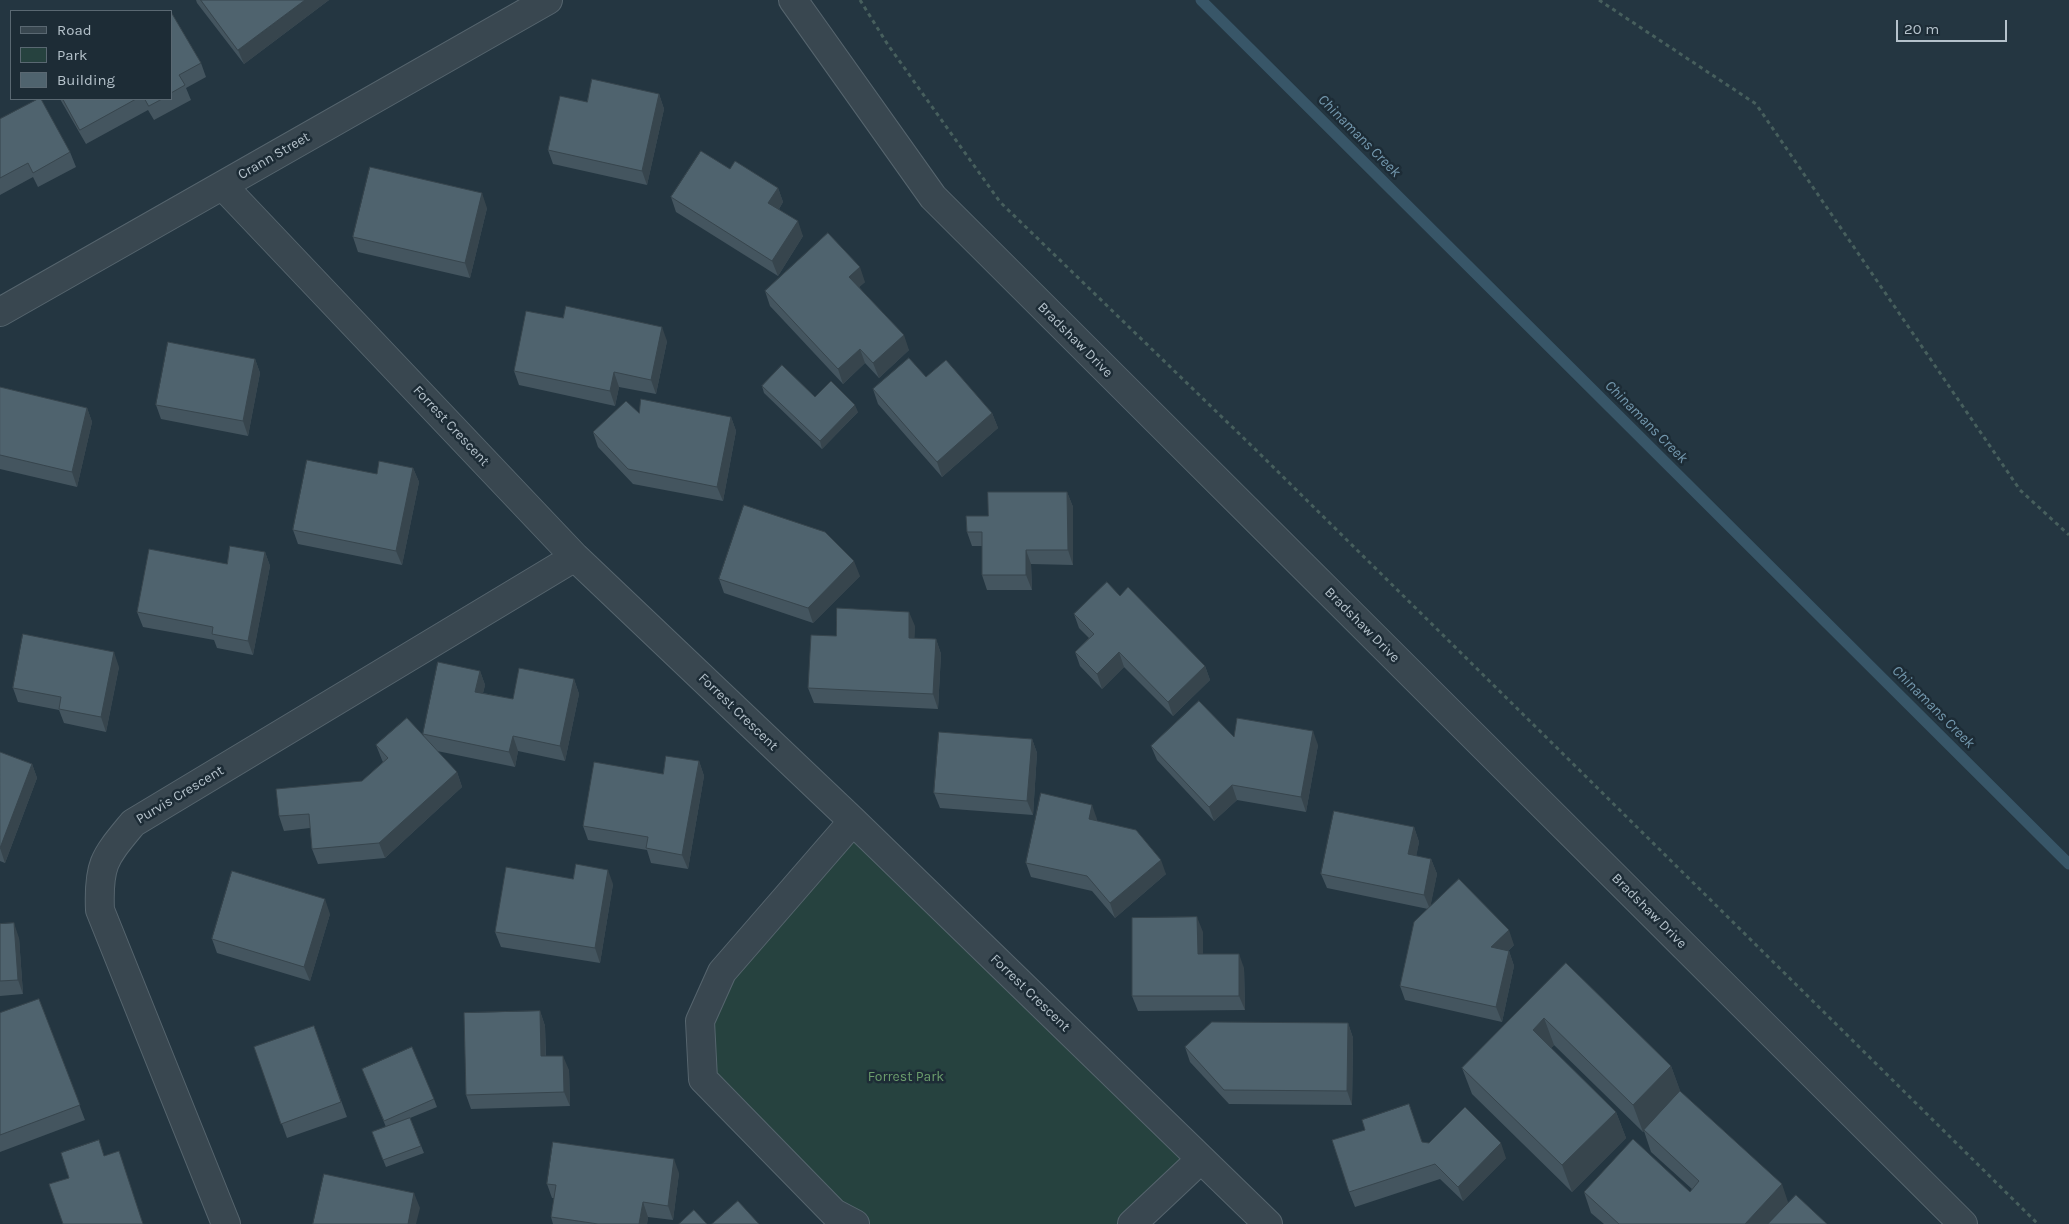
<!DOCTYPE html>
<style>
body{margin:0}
#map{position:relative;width:2069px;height:1224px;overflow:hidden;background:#243641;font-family:Karla,sans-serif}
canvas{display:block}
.legend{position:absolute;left:10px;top:10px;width:162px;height:90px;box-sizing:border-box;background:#1d2c36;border:1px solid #5a6872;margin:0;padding:6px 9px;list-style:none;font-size:15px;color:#b5c2cb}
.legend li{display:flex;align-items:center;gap:10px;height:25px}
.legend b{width:25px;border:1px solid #5a6872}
.scale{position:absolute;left:1896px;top:20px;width:111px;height:22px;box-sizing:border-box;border:2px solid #b5c2cb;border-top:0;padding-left:6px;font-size:15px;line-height:18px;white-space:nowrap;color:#b5c2cb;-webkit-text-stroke:4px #1d2c36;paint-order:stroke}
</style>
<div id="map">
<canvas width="2069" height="1224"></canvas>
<ul class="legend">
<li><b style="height:6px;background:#394750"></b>Road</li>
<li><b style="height:14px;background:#26423f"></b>Park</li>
<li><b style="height:14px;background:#4f636e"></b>Building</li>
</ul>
<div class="scale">20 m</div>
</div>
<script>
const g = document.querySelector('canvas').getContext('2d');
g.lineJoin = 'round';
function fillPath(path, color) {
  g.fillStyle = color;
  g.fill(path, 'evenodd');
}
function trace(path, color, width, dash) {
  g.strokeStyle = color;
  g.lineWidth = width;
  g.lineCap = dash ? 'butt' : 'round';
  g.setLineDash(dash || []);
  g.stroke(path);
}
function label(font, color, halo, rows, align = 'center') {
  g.font = font + ' Karla,sans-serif';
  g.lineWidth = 5;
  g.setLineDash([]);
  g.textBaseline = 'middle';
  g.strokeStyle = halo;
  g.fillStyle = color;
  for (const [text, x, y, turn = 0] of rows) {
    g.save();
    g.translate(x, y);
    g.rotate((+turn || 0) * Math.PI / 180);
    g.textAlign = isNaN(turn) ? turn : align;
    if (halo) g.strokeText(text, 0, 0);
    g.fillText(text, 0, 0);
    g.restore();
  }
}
fillPath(new Path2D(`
 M853,821L1201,1159L1132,1224H855L703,1079L722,972Z`), '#26423f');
trace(new Path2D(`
 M1201,0L2069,864`), '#385668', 11);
const minor = new Path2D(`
 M793,0L933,197L1963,1224
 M223,186L575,557L853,821L1268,1224
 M0,312L548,0
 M853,821L722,972L700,1021L703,1079L834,1213L855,1224
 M226,1224L100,910C98,863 105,857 133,823L575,557
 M1132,1224L1201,1159`);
trace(minor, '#56656e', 30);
trace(new Path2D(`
 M860,0L888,45L1000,202L1257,451L2038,1224
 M1599,0L1756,104L2020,490L2069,535`), '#475f5d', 3, [4, 4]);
trace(minor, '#394750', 28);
fillPath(new Path2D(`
 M196,0H329L244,64L197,3Z
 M171,12L201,63L206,77L186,88L191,100L154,120L148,110L86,144L60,99H171Z
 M659,94L664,109L647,185L553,164L548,150L587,102Z
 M0,119L70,152L76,167L38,187L33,177L0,195Z
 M730,169L778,188L783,202L779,209L803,236L778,276L676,212L671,197Z
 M487,208L470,278L358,252L353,237Z
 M865,282L859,287L909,350L879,378L865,363L843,384L770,306L765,291Z
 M667,341L656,394L619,387L615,406L519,385L514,371Z
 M255,359L260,373L248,436L161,419L156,405Z
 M926,377L992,413L998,428L942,477L878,404L873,389Z
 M762,386L815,397L858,412L822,449L764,393Z
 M0,387L87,408L92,422L77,487L0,469Z
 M639,413L731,417L736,431L723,501L633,484L598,447L593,432Z
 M413,468L419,482L402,565L298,544L293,530L377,474Z
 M1067,492L1073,507V565L1031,564L1032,590H987L982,575V546H972L967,532L988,516Z
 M265,552L270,566L253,655L217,648L214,640L143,627L137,612L227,564Z
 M860,576L813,623L724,593L719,579Z
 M1120,596L1205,666L1210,680L1173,716L1124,667L1102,689L1080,666L1075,652L1089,638L1079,628L1074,614Z
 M915,626L914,638L936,639L941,654L938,709L814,703L808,688L836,636Z
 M119,667L106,732L64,723L59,710L18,702L13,688Z
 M480,671L485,685L483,693L513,699L574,679L579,694L565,761L518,751L515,767L437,751L457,772L462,787L385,858L318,864L312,849L310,828L284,831L279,816L362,781L383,762L382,760L376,745L424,737L423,734Z
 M1234,737L1318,745L1306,812L1237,800L1214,821L1157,760L1151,746Z
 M1032,739L1037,753L1033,815L940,808L934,793Z
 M0,752L32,764L37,778L5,863L0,861Z
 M699,761L704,776L688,869L651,863L647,850L588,840L583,826L663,774Z
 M1097,819V821L1166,874L1115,918L1092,891L1031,877L1026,863Z
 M1414,827L1419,842L1416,856L1431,859L1437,874L1430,907L1514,945L1508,951H1509L1514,966L1502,1022L1405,1000L1400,986L1428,909L1327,888L1321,874Z
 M613,884L600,963L501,947L495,932Z
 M330,914L310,981L217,953L212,939Z
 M0,924L19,938L23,994L0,996Z
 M1203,932V954L1244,968L1245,1010L1138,1011L1132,996Z
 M1566,963L1671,1066L1680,1091L1788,1203L1827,1224H1604L1591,1213L1584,1192H1690L1692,1189L1651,1152L1644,1131L1643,1132L1554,1045L1551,1048L1616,1112L1626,1138L1572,1192L1472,1094L1462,1068Z
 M39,999L85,1120L0,1152V1013Z
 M540,1011L545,1026L546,1056L569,1070L570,1106L471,1109L466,1095Z
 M1348,1023L1353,1038L1352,1105L1229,1104L1190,1062L1185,1047Z
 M314,1026L347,1117L287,1138L254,1047Z
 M362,1069L434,1099L437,1107L410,1118L424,1153L386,1167L372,1132L386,1127Z
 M1409,1104L1422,1142L1506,1158L1463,1201L1440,1179L1355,1207L1349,1192L1365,1130Z
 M679,1173L673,1220L648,1217L647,1224H553L551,1217L554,1198H552L547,1184Z`), '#44555f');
fillPath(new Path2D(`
 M305,0H329L244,64L238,50Z
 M659,94L664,109L647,185L642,171Z
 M778,188L783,202L774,217L768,203Z
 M482,193L487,208L470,278L465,263Z
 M798,221L803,236L778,276L772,261Z
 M860,267L865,282L855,291L849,277Z
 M662,327L667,341L656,394L651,380Z
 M904,335L909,350L879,378L873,363Z
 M860,349L865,363L843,384L838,369Z
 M255,359L260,373L248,436L243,421Z
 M614,372L619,387L615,406L610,391Z
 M855,405L858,412L822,449L820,441Z
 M87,408L92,422L77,487L72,472Z
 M992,413L998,428L942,477L937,462Z
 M731,417L736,431L723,501L717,487Z
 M413,468L419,482L402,565L396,551Z
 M1067,492L1073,507V565L1068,550Z
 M1026,550L1031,564L1032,590L1026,575Z
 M265,552L270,566L253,655L248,641Z
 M854,561L860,576L813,623L808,608Z
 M909,612L915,626L914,653L909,638Z
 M936,639L941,654L938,709L933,694Z
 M114,652L119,667L106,732L101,717Z
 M1119,652L1124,667L1102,689L1097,674Z
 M1205,666L1210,680L1173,716L1168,702Z
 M480,671L485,685L480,706L475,692Z
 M574,679L579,694L565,761L560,746Z
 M1313,731L1318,745L1306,812L1301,797Z
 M513,736L518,751L515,767L509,752Z
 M1032,739L1037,753L1033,815L1027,801Z
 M699,761L704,776L688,869L682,855Z
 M32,764L37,778L5,863L0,848Z
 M457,772L462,787L385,858L379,843Z
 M1232,785L1237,800L1214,821L1209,807Z
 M1092,805L1097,819L1094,834L1089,819Z
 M1414,827L1419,842L1414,869L1408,854Z
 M1431,859L1437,874L1430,909L1424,895Z
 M1161,860L1166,874L1115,918L1110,903Z
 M608,870L613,884L600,963L595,948Z
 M325,899L330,914L310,981L304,967Z
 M1197,917L1203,932V968L1198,954Z
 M14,923L19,938L23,994L18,980Z
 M1509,930L1514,945L1496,962L1491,947Z
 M1509,951L1514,966L1502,1022L1496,1007Z
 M1239,954L1244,968L1245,1010L1239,996Z
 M540,1011L545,1026L546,1071L541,1056Z
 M1544,1018L1554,1045L1543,1057L1533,1030Z
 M1348,1023L1353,1038L1352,1105L1347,1091Z
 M563,1056L569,1070L570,1106L564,1092Z
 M1671,1066L1681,1093L1643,1132L1633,1105Z
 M1616,1112L1626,1138L1572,1192L1562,1165Z
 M1501,1143L1506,1158L1463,1201L1458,1187Z
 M674,1159L679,1173L673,1220L668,1206Z
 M1782,1184L1789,1205L1772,1224H1745Z
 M414,1193L420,1208L416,1224H408Z
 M643,1202L648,1217L647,1224H639Z`), '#37454d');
const building = new Path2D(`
 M201,0H305L238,50Z
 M171,12L201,63L179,75L185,85L171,93Z
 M592,79L659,94L642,171L548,150L560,96L587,102Z
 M38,99H41L70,152L33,173L28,163L0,178V119Z
 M63,99H136L80,130Z
 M145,99H162L149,106Z
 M701,151L730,169L735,161L778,188L768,203L798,221L772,261L671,197Z
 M370,167L482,193L465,263L353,237Z
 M828,233L860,267L849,277L904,335L873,363L860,349L838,369L765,291Z
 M566,306L662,327L651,380L614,372L610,391L514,371L526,311L563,318Z
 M168,342L255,359L243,421L156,405Z
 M909,358L926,377L946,360L992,413L937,462L873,389Z
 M782,365L815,397L831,381L855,405L820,441L762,386Z
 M0,387L87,408L72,472L0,455Z
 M641,399L731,417L717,487L628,469L593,432L626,401L639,413Z
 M307,460L377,474L379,461L413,468L396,551L293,530Z
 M988,492H1067L1068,550H1026V575H982V532H967L966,516H988Z
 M744,505L825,532L854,561L808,608L719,579Z
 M230,546L265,552L248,641L212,634L213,627L137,612L149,549L227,564Z
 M1107,582L1120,596L1128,587L1205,666L1168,702L1119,652L1097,674L1075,652L1094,634L1074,614Z
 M837,608L909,612V638L936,639L933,694L808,688L811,635L836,636Z
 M23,634L114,652L101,717L59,709L61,697L13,688Z
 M438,662L480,671L475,692L513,699L519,668L574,679L560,746L513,736L509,752L423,734Z
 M1199,701L1234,737L1237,718L1313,731L1301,797L1232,785L1209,807L1151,746Z
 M407,718L457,772L379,843L312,849L309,814L279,816L276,789L362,781L388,758L376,745Z
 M939,732L1032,739L1027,801L934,793Z
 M0,752L32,764L0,848Z
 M666,756L699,761L682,855L646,848L648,837L583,826L594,762L663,774Z
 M1041,793L1092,805L1089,819L1136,830L1161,860L1110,903L1087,876L1026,863Z
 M1334,811L1414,827L1408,854L1431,859L1424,895L1321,874Z
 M576,864L608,870L595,948L495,932L506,867L573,879Z
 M232,871L325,899L304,967L212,939Z
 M1459,879L1509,930L1491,947L1509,951L1496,1007L1400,986L1414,922Z
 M1197,917L1198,954H1239V996H1132V918Z
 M14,923L18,980L0,981V924Z
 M1566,963L1671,1066L1633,1105L1544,1018L1533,1030L1616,1112L1562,1165L1462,1068Z
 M39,999L80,1105L0,1135V1013Z
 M540,1011L541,1056H563L564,1092L466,1095L464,1013Z
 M1212,1022L1348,1023L1347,1091L1224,1090L1185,1047Z
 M314,1026L341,1102L281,1124L254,1047Z
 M412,1047L434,1099L384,1121L362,1069Z
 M1680,1091L1782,1184L1745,1224H1619L1584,1192L1633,1139L1690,1192L1699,1181L1644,1130Z
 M1409,1104L1422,1142L1429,1143L1465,1107L1501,1143L1458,1187L1435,1164L1349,1192L1332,1140L1365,1130L1362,1120Z
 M410,1118L421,1146L383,1160L372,1132Z
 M99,1140L104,1156L119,1151L143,1224H63L49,1184L69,1178L61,1153Z
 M553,1142L674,1159L668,1206L643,1202L639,1224H598L551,1217L556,1185L547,1184Z
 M324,1174L414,1193L408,1224H313Z
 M1796,1195L1827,1224H1768Z
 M738,1201L759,1224H712Z
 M694,1210L707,1224H679Z`);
fillPath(building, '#4f636e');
trace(building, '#37454d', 1);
label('14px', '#b5c2cb', '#1d2c36', [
 ["Crann Street",274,156,-30],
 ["Bradshaw Drive",1075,340,45],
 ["Forrest Crescent",451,426,47],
 ["Bradshaw Drive",1362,625,45],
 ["Forrest Crescent",738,712,44],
 ["Purvis Crescent",180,795,-31],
 ["Bradshaw Drive",1649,911,45],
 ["Forrest Crescent",1030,993,44]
]);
label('14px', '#6b9d6c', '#1d2c36', [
 ["Forrest Park",906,1077]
]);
label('italic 15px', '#7499af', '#1d2c36', [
 ["Chinamans Creek",1359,136,45],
 ["Chinamans Creek",1646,422,45],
 ["Chinamans Creek",1933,707,45]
]);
</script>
